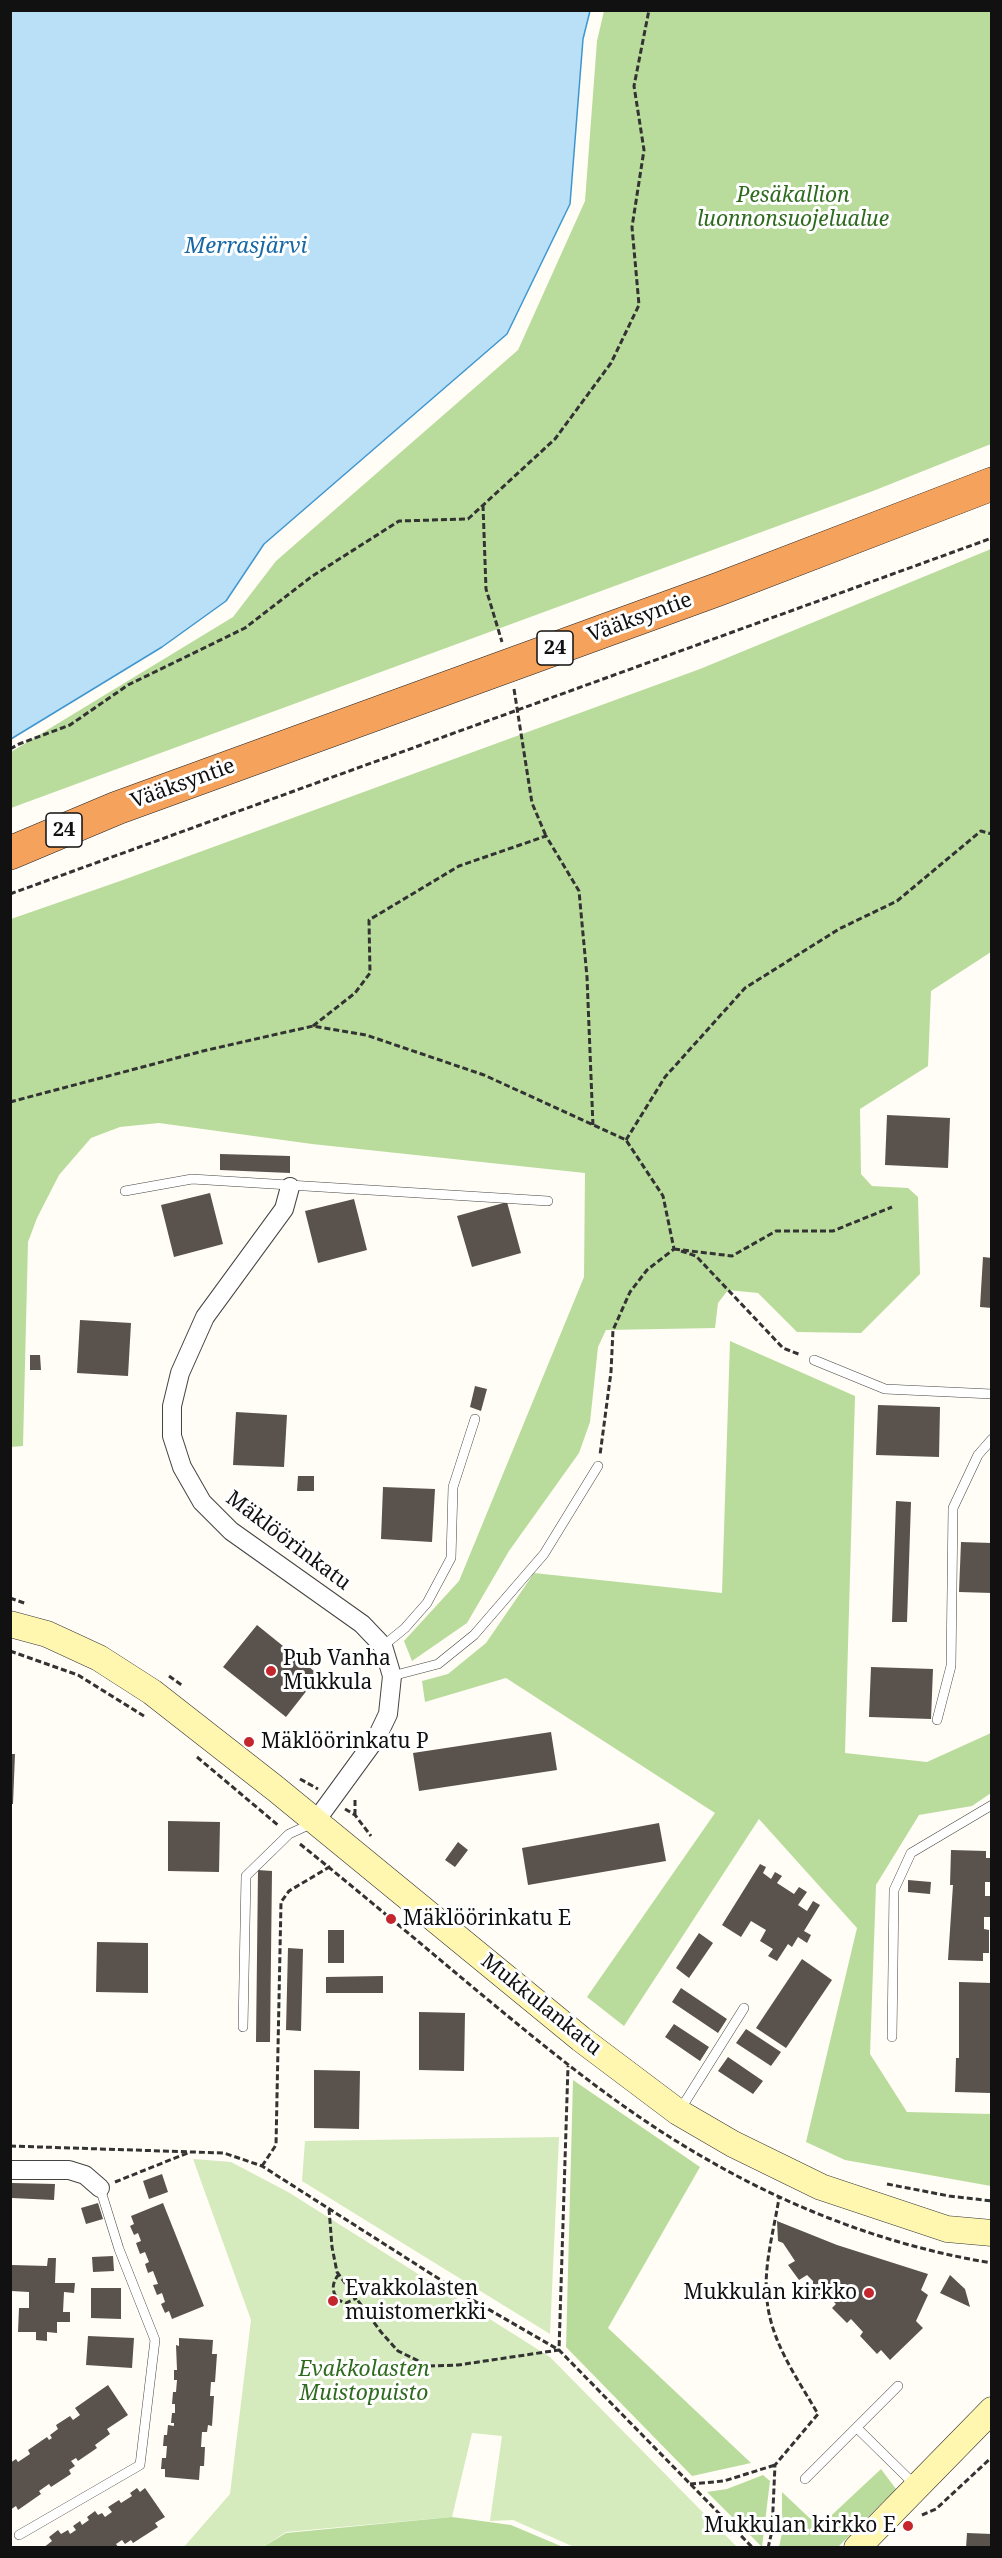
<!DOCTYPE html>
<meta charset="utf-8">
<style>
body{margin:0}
#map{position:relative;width:1002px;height:2558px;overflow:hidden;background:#fffdf5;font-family:"Noto Serif",serif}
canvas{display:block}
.frame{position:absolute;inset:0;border:12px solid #111;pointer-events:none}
</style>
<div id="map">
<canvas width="1002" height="2558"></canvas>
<div class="frame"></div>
</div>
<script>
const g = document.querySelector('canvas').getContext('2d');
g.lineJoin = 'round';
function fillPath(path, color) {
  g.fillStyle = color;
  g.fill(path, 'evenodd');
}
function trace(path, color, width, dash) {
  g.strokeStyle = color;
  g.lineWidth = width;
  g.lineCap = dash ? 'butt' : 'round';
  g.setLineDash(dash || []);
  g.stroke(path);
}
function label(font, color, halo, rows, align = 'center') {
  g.font = font + ' "Noto Serif",serif';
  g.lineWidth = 6;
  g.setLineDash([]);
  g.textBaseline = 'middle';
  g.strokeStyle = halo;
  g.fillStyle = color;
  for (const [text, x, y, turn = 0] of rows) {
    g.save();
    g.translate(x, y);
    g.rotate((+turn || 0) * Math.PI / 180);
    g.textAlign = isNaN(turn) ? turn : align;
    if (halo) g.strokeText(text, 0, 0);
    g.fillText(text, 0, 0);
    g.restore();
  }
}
fillPath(new Path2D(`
 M559,2137L550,2334L302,2181L305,2141Z
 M193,2159L231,2162L288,2192L550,2357L737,2547H574L513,2520L490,2521L502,2436L472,2433L452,2517L286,2532L263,2547L183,2548L230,2494L251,2320Z`), '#d5ebbd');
fillPath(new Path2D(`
 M604,11H991V444L873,491L11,808V752L233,617L276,561L518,350L585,201L597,41Z
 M991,549V952L931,991L928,1066L860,1109L861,1174L872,1186L908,1188L918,1197L920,1274L861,1333L797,1332L758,1293L728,1290L718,1303L715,1328L606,1330L598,1347L590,1422L579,1453L509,1551L467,1623L412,1661L404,1641L459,1581L584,1277L585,1173L312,1144L159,1123L120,1127L91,1138L59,1175L37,1218L28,1242L23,1446L11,1447V919L123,880L700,669Z
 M730,1341L855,1396L845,1753L927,1762L991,1733V1793L972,1806L919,1815L876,1885L870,2054L907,2112L991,2114V2186L845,2160L806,2142L857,1928L759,1819L624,2026L587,1997L715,1813L506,1678L425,1702L422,1681L448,1674L486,1643L534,1573L722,1593Z
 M573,2080L700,2167L608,2328L751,2463L692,2476L566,2347Z
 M881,2469L896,2489L838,2547H779L782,2533V2492L819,2527Z
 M763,2475L770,2481L762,2547L707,2492L727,2489Z
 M452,2517L511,2525L563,2547H263L286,2533Z`), '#b9dc9c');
const water = new Path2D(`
 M11,10L590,11L583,39L570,204L507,334L264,544L226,601L162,647L11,739Z`);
fillPath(water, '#b9e0f7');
trace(water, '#3f96cf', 1.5);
fillPath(new Path2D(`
 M887,1115L950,1118L948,1168L885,1165Z
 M220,1154L290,1156V1173L220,1170Z
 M210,1193L223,1244L174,1257L161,1205Z
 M354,1199L367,1250L318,1263L305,1211Z
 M507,1202L521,1253L472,1267L457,1216Z
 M983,1257L992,1258V1308L980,1307Z
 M80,1320L131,1323L128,1376L77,1373Z
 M30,1355H40L41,1370H30Z
 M475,1386L487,1389L481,1411L470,1407Z
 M878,1405L940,1407L939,1457L876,1455Z
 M236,1412L287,1415L284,1467L233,1465Z
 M298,1476H314V1491H297Z
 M383,1487L435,1489L432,1542L381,1539Z
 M896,1501L911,1502L907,1622H892Z
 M961,1542L992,1543V1593L959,1592Z
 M257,1625L319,1675L286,1717L223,1667Z
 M871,1667L933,1669L931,1719L869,1717Z
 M551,1732L557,1770L419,1791L413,1753Z
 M10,1754H15L13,1804H10Z
 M168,1821L220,1822L219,1872L168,1871Z
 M659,1823L666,1861L528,1885L522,1848Z
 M458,1842L468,1850L455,1867L445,1860Z
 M951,1850L986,1851V1858H991V1882H985V1896H990V1917H984V1929L989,1930V1953H983V1961L948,1960L953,1885H950Z
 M760,1864L766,1867L763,1873L771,1879L775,1872L782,1876L777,1883L794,1894L799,1887L807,1892L798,1905L807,1911L813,1901L820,1905L804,1931L811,1935L807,1943L798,1937L792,1947L788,1944L777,1961L768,1956L773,1949L760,1941L766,1930L751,1921L741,1937L722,1925Z
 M258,1870L272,1871L270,2042H256Z
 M908,1880L931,1882L930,1894L908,1892Z
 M328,1930H344V1963H328Z
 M699,1933L713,1943L689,1978L676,1968Z
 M97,1942L148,1943V1993L96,1992Z
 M288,1948L303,1949L301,2031L286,2030Z
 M802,1959L832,1980L786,2048L756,2028Z
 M383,1976V1993H326V1977Z
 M959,1982L992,1983L990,2093L955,2092L956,2058H959Z
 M681,1988L727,2019L718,2033L672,2002Z
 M419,2012L465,2013L464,2071L419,2070Z
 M674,2024L709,2047L700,2061L665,2037Z
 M746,2029L781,2052L771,2066L736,2043Z
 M728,2057L763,2081L753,2094L718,2071Z
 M314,2070L360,2071L359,2129L314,2128Z
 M162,2174L168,2192L149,2199L143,2181Z
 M12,2183L55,2184L54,2200L12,2198Z
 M98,2203L103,2219L86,2224L81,2208Z
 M163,2203L204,2306L172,2319L169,2311L165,2313L161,2304L165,2302L162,2293L157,2295L153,2285L158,2284L153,2271L148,2273L145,2264L149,2262L145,2252L140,2254L136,2243L141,2241L138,2233L134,2235L130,2226L134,2224L131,2216Z
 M777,2221L837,2245L928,2274L921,2290L928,2295L916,2321L923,2328L890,2360L881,2350L877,2354L860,2336L863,2332L851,2319L847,2323L832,2308L836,2304L830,2298L813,2297V2281L807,2275L799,2280L788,2265L795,2261L783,2243L778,2241Z
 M113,2256L114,2271L93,2272L92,2257Z
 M48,2258H56L55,2283H75L74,2293L64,2292L63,2312H70V2322H57V2333L47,2332V2341L36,2340V2332H18L19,2308H29V2292L11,2291L12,2265L47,2266Z
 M950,2275L965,2289L970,2307L940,2293Z
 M91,2288H121V2319L91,2318Z
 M88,2336L134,2338L132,2368L86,2365Z
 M179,2338L213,2340L212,2354H217L215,2382H211L210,2396H214L212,2426L208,2425L207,2432H202L201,2447H205L204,2466H200L199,2480L165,2477V2469H161L162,2458H166L167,2446H163L164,2435H167L168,2425L174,2426V2423H171L172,2413H175V2404H172L173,2392H176L177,2380H174V2370H177L176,2345L179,2346Z
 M108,2385L128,2415L107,2429L110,2434L95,2445L97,2448L78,2461L76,2458L71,2461L75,2466L69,2470L71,2474L51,2487L49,2484L39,2491L41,2494L18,2510L16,2506L10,2510V2463L16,2459L18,2462L30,2454L28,2450L47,2437L49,2440L52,2438L50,2435L58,2429L56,2425L70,2416L73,2420L80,2415L75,2408Z
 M137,2488L140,2492L145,2488L165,2517L155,2523L158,2527L133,2543L131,2540L125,2544L122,2540L116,2544L119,2548H43L52,2541L49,2537L58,2530L61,2534L68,2530L70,2534L76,2530L73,2526L80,2521L82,2525L89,2520L87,2517L95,2511L98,2515L102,2513L105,2517L112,2512L108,2507L119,2500L121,2503L132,2496L130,2493Z
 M967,2533L992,2534V2548H966Z`), '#5a524d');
const lane = new Path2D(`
 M125,1191L192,1179L548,1201
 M814,1360L885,1389L992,1394
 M383,1646L405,1628L427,1603L451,1558L453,1487L475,1419
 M392,1676L438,1664L474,1635L544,1554L598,1466
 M937,1720L951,1666L953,1508L978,1455L992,1439
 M243,2027L246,1876L289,1834L313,1823
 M892,2037L894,1890L911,1853L992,1805
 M680,2110L744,2008
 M857,2428L915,2485
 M805,2479L898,2386
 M19,2535L140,2465L155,2340L119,2249L100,2188`);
const street = new Path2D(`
 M290,1187L284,1209L205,1317L180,1373L172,1406V1436L182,1467L202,1502L231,1531L362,1624L383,1646L392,1676L388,1714L377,1737L315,1822
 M10,2170H69L85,2175L100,2188`);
const secondary = new Path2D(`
 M10,1624L47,1634L99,1658L152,1692L276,1789L581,2039L678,2112L733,2144L821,2187L947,2229L992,2233
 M857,2548L992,2410`);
const highway = new Path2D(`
 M10,853L117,808L719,589L992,484`);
trace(lane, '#444', 10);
trace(street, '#444', 20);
trace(secondary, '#333', 27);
trace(highway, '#222', 34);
trace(new Path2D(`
 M483,505L486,589L502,642
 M514,689L532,803L546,836
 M10,749L19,744L70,725L128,685L245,628L311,577L399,521L468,519L555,439L611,363L639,305L632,227L644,150L634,86L649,10
 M10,894L992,538
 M313,1026L355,993L370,973L369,920L459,866L546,836L579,891L587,977L593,1126
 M10,1102L203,1051L313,1026L366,1035L484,1075L626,1140L663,1196L674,1249L647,1270L630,1292L613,1330L611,1372L600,1455
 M626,1140L665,1077L745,988L839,929L897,901L981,831L992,834
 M674,1249L732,1256L776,1231H833L892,1207
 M681,1251L696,1256L783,1348L801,1355
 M10,1598L27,1604
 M10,1651L78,1675L144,1716
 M169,1676L183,1686
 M197,1757L279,1826
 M300,1779L318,1789
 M345,1809L355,1815L371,1836
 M355,1815V1799
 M300,1844C361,1893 421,1944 481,1994C550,2051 619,2108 696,2153C787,2207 887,2246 992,2263
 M10,2146L224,2153L262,2166L469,2298L559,2350L753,2548
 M262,2166L276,2145L281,1902L289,1891L331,1866
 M115,2182L190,2152
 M887,2184L949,2196L992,2201
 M329,2209L332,2247L337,2272L381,2332L398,2351L429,2366L458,2365L559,2350L568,2066
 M339,2274C332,2283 331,2290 338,2300L346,2303L357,2298
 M690,2484L724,2481L775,2465
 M922,2515L936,2509L992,2457
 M768,2548L772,2531L775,2465L818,2414C797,2378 771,2342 767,2300C763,2267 774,2230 779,2198`), '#333', 3, [6, 3]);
trace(lane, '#fff', 9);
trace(street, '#fff', 18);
trace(secondary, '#fff6b0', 26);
trace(highway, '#f5a25d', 33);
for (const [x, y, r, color] of [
 [271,1671,6,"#c4262e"],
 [249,1742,6,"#c4262e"],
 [391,1919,6,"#c4262e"],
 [869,2293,6,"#c4262e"],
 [333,2301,6,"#c4262e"],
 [908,2526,6,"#c4262e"]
]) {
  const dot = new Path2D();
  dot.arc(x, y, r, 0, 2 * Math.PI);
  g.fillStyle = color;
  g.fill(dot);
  trace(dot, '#fff', 2);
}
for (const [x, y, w] of [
 [555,648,36],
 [64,830,36]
]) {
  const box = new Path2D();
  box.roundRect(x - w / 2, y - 17, w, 34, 4.5);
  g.fillStyle = '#fff';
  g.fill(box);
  trace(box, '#111', 1.5);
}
label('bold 20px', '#111', null, [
 ["24",555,648],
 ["24",64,830]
]);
label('italic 21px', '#2f6b1f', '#fff', [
 ["Pesäkallion",793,196],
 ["luonnonsuojelualue",793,220],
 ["Evakkolasten",364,2370],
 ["Muistopuisto",364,2394]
]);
label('21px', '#111', '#fff', [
 ["Vääksyntie",640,618,-20],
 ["Vääksyntie",183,784,-20],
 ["Mäklöörinkatu",288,1541,37],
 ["Mukkulankatu",541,2005,39]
]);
label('21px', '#111', '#fff', [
 ["Pub Vanha",283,1659],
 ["Mukkula",283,1683],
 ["Mäklöörinkatu P",261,1742],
 ["Mäklöörinkatu E",403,1919],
 ["Evakkolasten",345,2289],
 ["muistomerkki",345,2313],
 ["Mukkulan kirkko",857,2293,"right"],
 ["Mukkulan kirkko E",896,2526,"right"]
], 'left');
label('italic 22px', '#1768a6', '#fff', [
 ["Merrasjärvi",246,247]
]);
</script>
